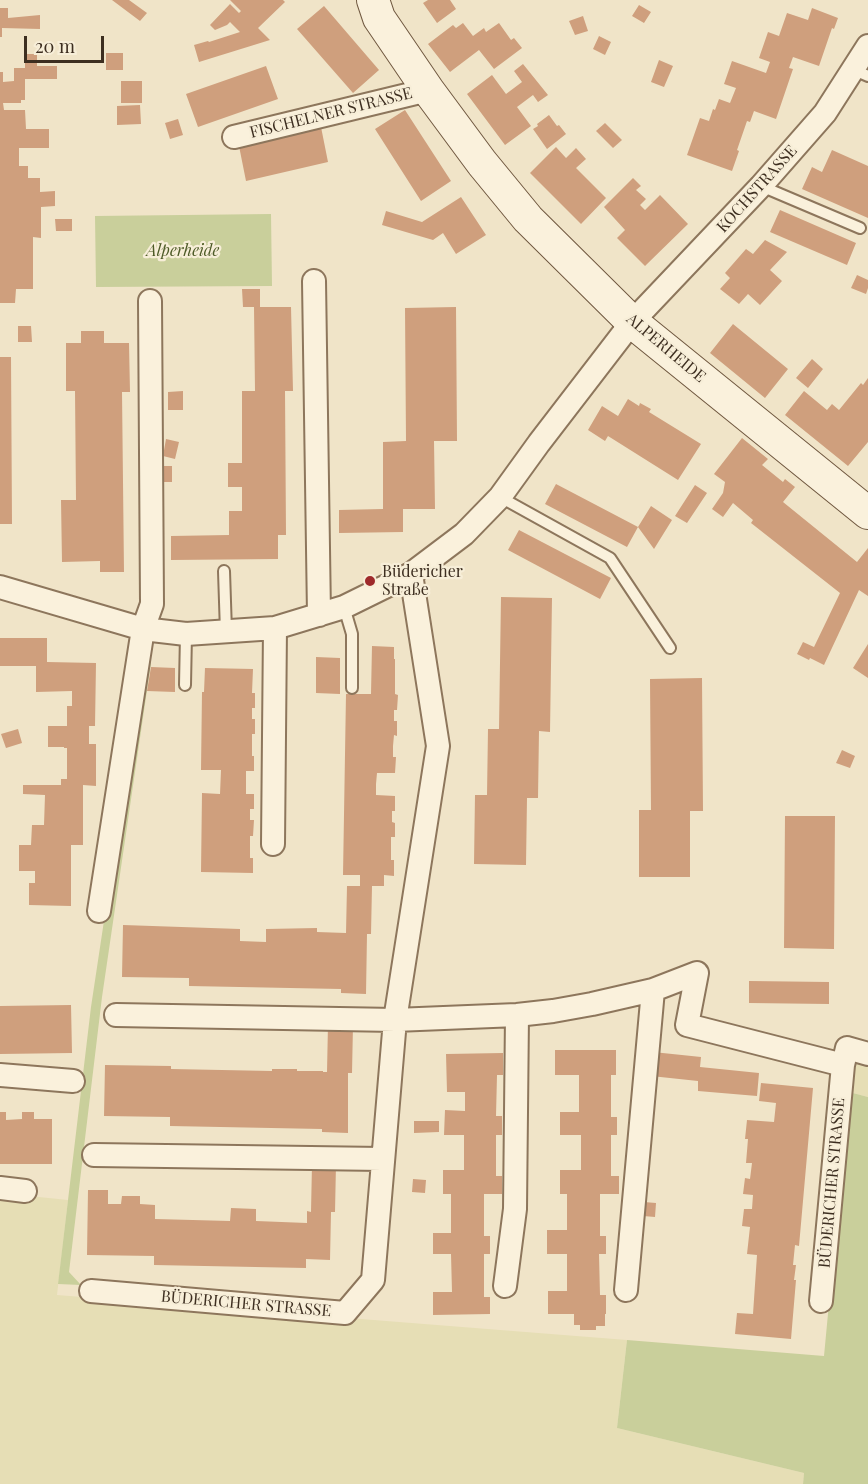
<!DOCTYPE html>
<meta charset="utf-8">
<style>
body{margin:0}
#map{position:relative;width:868px;height:1484px;overflow:hidden;background:#f0e4c8;font-family:"Playfair Display",serif}
canvas{display:block}
.scale{position:absolute;left:24px;top:36px;width:80px;height:27px;box-sizing:border-box;border:3px solid #3d2e20;border-top:0;padding-left:8px;font-size:18px;line-height:21px;white-space:nowrap;color:#3d2e20;-webkit-text-stroke:4px #f7eed8;paint-order:stroke}
</style>
<div id="map">
<canvas width="868" height="1484"></canvas>
<div class="scale">20 m</div>
</div>
<script>
const g = document.querySelector('canvas').getContext('2d');
g.lineJoin = 'round';
function fillPath(path, color) {
  g.fillStyle = color;
  g.fill(path, 'evenodd');
}
function trace(path, color, width, dash) {
  g.strokeStyle = color;
  g.lineWidth = width;
  g.lineCap = dash ? 'butt' : 'round';
  g.setLineDash(dash || []);
  g.stroke(path);
}
function label(font, color, halo, rows, align = 'center') {
  g.font = font + ' "Playfair Display",serif';
  g.lineWidth = 4.5;
  g.setLineDash([]);
  g.textBaseline = 'middle';
  g.strokeStyle = halo;
  g.fillStyle = color;
  for (const [text, x, y, turn = 0] of rows) {
    g.save();
    g.translate(x, y);
    g.rotate((+turn || 0) * Math.PI / 180);
    g.textAlign = isNaN(turn) ? turn : align;
    if (halo) g.strokeText(text, 0, 0);
    g.fillText(text, 0, 0);
    g.restore();
  }
}
fillPath(new Path2D(`
 M852,1056L868,1061V1097L849,1092Z
 M0,1193L68,1200L57,1295L627,1340L617,1428L804,1473L803,1484H0Z`), '#e6deb5');
fillPath(new Path2D(`
 M271,214L272,286L96,287L95,216Z
 M143,662L151,663L102,997L69,1272L81,1285L58,1284L91,1007Z
 M849,1092L868,1097V1484H803L804,1473L617,1428L627,1340L824,1356Z`), '#c9cf9b');
fillPath(new Path2D(`
 M112,0H129L147,13L140,21Z
 M230,0H283L285,2L258,28L270,40L199,62L194,45L208,41L209,42L240,32L230,22L227,25L215,30L210,25L230,4L239,13L241,11Z
 M428,0H450L456,9L437,23L423,3Z
 M639,5L651,12L644,23L632,16Z
 M324,6L379,70L353,93L297,29Z
 M0,8H8V18L40,15V29L2,28V37H0Z
 M812,8L838,18L834,29L832,28L819,66L793,57L789,68L793,69L776,119L754,111L750,122L747,121L737,150L739,151L732,171L687,155L700,118L709,121L713,109L715,110L719,99L730,103L736,88L724,84L732,61L766,73L770,62L759,58L768,32L779,36L787,13L808,20Z
 M583,16L588,31L575,35L569,21Z
 M463,23L473,36L484,28L486,32L499,23L511,40L514,38L522,48L494,69L479,50L450,72L428,44L453,25L456,28Z
 M599,36L611,42L605,55L593,49Z
 M106,53H123V70H106Z
 M25,54H37V66H57V79H25V100H21V103H3L4,110H25L26,129H49V148H19V166H28V178H40V192L55,191V206L41,207V238L33,237V289H16L15,303H0V72H3V82L14,81V68H25Z
 M659,60L673,66L664,87L651,82Z
 M523,64L548,95L538,102L533,95L517,107L531,126L505,145L467,94L492,75L506,94L522,82L514,71Z
 M266,66L278,99L198,127L186,94Z
 M121,81H142V103H121Z
 M140,105L141,124L117,125V106Z
 M405,110L451,181L421,201L375,129Z
 M549,115L557,126L559,125L566,134L547,149L533,129L538,126L537,124Z
 M178,119L183,135L170,139L165,123Z
 M605,123L622,140L613,148L596,131Z
 M321,127L328,162L246,181L239,146Z
 M556,147L566,158L576,148L586,159L576,168L606,198L581,224L530,173Z
 M832,150L868,166V218L802,189L812,167L822,172Z
 M633,178L641,186L636,190L646,199L640,205L645,210L660,195L688,224L645,266L617,238L625,230L604,207Z
 M461,197L486,235L456,254L443,233L433,240L382,225L386,211L422,222Z
 M780,210L856,243L847,265L770,232Z
 M55,219H72V231H56Z
 M765,240L787,252L770,270L782,281L760,305L748,294L739,304L720,289L730,278L725,273L746,249L753,254Z
 M857,275L868,280V288L866,294L851,288Z
 M242,289H260V307H291L293,391H285L286,535H278V559L171,560V536L229,535V511H242V487H228V463H242V391H255L254,307H243Z
 M456,307L457,441H434L435,509H403V532L339,533V510L383,509V442L406,441L405,308Z
 M733,324L788,369L765,398L710,353Z
 M18,326H31L32,342H18Z
 M81,331H104V343H129L130,392H122L124,572H100V561L62,562L61,500H76L75,391H66V343H81Z
 M0,357H11L12,524H0Z
 M812,359L823,369L808,388L796,378Z
 M868,378V442L848,466L785,415L804,391L827,410L832,404L839,410L861,383L863,385Z
 M183,391V410H168V392Z
 M628,399L639,406L640,403L651,409L649,412L701,444L678,480L608,436L605,441L588,430L602,406L618,416Z
 M742,438L768,459L762,465L783,482L785,479L795,487L783,502L857,562L868,548V596L859,590L824,665L810,658L809,660L797,654L803,642L814,647L840,593L751,523L753,520L733,503L723,517L712,509L723,493L725,482L714,474Z
 M166,439L179,442L175,459L163,456Z
 M161,466H172V482H162Z
 M556,484L638,527L651,506L672,520L654,549L638,527L627,547L545,504Z
 M695,485L707,493L687,523L675,516Z
 M519,530L611,578L600,599L508,550Z
 M501,597L552,598L550,732L539,731L538,798H527L526,865L474,864L475,795H487L488,729H499Z
 M0,638H47V662L96,663L95,726H89V744H96V786L83,785V845H71V906L29,905V883H35V871H19V845H31L32,825H44L45,795L23,794V785H61V779H67V748H64V747H48V726H67V706H72V691L36,692V666H0Z
 M868,644V678L853,668Z
 M372,646L394,647V659H395V694L398,695L397,710H394V721H397V736L394,735L393,746V757H396L395,773H377L376,784V795L395,796V811H392V822L395,823V837H391V860H394V876L384,875V886H372L371,934H367L366,994L341,993V989L189,986V978L122,977L123,925L240,929V941L266,942V929L317,928V932L346,933L347,886H360V875H343L346,694H371Z
 M316,657L340,658V694L316,693Z
 M151,667L175,668V692L147,691Z
 M205,668L253,669L252,693H255V708H252V719H255V734H252V756H254V771H246V794H254V809H250V820H254L253,836H250V858H253V873L201,872L202,793L220,794L221,770H201L202,692H204Z
 M702,678L703,811H690V877H639V810H651L650,679Z
 M18,729L22,743L6,748L1,734Z
 M842,750L855,756L850,768L836,763Z
 M785,816H835L834,949L784,948Z
 M749,981L829,982V1004L749,1003Z
 M71,1005L72,1053L0,1054V1006Z
 M328,1024L353,1025L352,1073H348V1133L322,1132V1129L170,1126V1117L104,1116L105,1065L171,1066V1069L272,1071V1069H297V1071H323V1072H327Z
 M555,1050H616V1075H611V1117H617V1135H611V1176H619V1194H600V1236H606V1254H599L600,1295H606V1314H605V1326H596V1330H580V1325H574V1314H548V1291H567V1254H547V1230H567V1194H560V1170H581V1135H560V1112H579V1075H555Z
 M653,1052L701,1057L700,1067L759,1073L757,1096L698,1091V1081L651,1076Z
 M503,1053V1075H497L496,1116H502V1135H496V1176H502V1194H484V1236H490V1254H484V1297H490V1314L433,1315V1292H452L451,1254H433V1233H451V1194H443V1170H464V1135H444L445,1110L465,1111V1092H447L446,1054Z
 M761,1083L813,1088L799,1246L795,1245L793,1265H796L794,1280H796L791,1339L735,1334L737,1313L753,1314L757,1255L747,1254L750,1227L742,1226L744,1209H752L753,1195L743,1194L745,1178L750,1179L752,1163H746L748,1139H745L747,1120L774,1122L776,1103L759,1101Z
 M0,1112H6V1120L22,1119V1112H34V1119H52V1164H0Z
 M414,1121H439V1132L414,1133Z
 M312,1164H336L335,1212H331L330,1260L306,1259V1268L154,1265V1256L87,1255L88,1190H108V1204H121L122,1196H140V1204L155,1205V1219L230,1221L231,1208L256,1209V1221L307,1223V1211L311,1212Z
 M413,1179L426,1180L425,1193L412,1192Z
 M644,1202L656,1203L655,1217L643,1216Z`), '#cf9f7d');
const lane = new Path2D(`
 M854,70L868,76
 M761,186L860,228
 M500,497L610,558L670,648
 M224,571L226,632
 M344,607L352,634V688
 M185,685L186,634`);
const street = new Path2D(`
 M234,137L428,90
 M314,281L319,615
 M0,587L143,629L186,634L275,628L344,607L411,574L464,534L500,497L539,443L632,322L761,186L825,113L868,46
 M273,844L275,628
 M99,911L143,629L152,604L150,301
 M116,1015L395,1020L517,1015L553,1011L592,1004L653,990L697,973L687,1025L843,1065L821,1301
 M843,1065L847,1048L868,1054
 M0,1075L73,1081
 M94,1155L382,1159
 M0,1188L25,1191
 M505,1286L515,1209L517,1015
 M626,1290L653,990
 M91,1291L345,1313L373,1280L395,1020L438,746L411,574`);
const secondary = new Path2D(`
 M373,0L379,18L428,90L482,163L528,219L632,322L868,513`);
trace(lane, '#8d765c', 14);
trace(street, '#8d765c', 26);
trace(secondary, '#6f573f', 34);
trace(lane, '#faf1dc', 10);
trace(street, '#faf1dc', 22);
trace(secondary, '#faf1dc', 32);
for (const [x, y, r, color] of [
 [370,581,6,"#9e2a2b"]
]) {
  const dot = new Path2D();
  dot.arc(x, y, r, 0, 2 * Math.PI);
  g.fillStyle = color;
  g.fill(dot);
  trace(dot, '#f7eed8', 2);
}
label('16px', '#3d2e20', '#f7eed8', [
 ["FISCHELNER STRASSE",331,113,-14],
 ["KOCHSTRASSE",757,189,-48],
 ["ALPERHEIDE",666,348,40],
 ["BÜDERICHER STRASSE",832,1183,-85],
 ["BÜDERICHER STRASSE",246,1304,5]
]);
label('italic 16px', '#4d5a26', '#f7eed8', [
 ["Alperheide",183,251]
]);
label('16px', '#3d2e20', '#f7eed8', [
 ["Büdericher",382,572],
 ["Straße",382,590]
], 'left');
</script>
